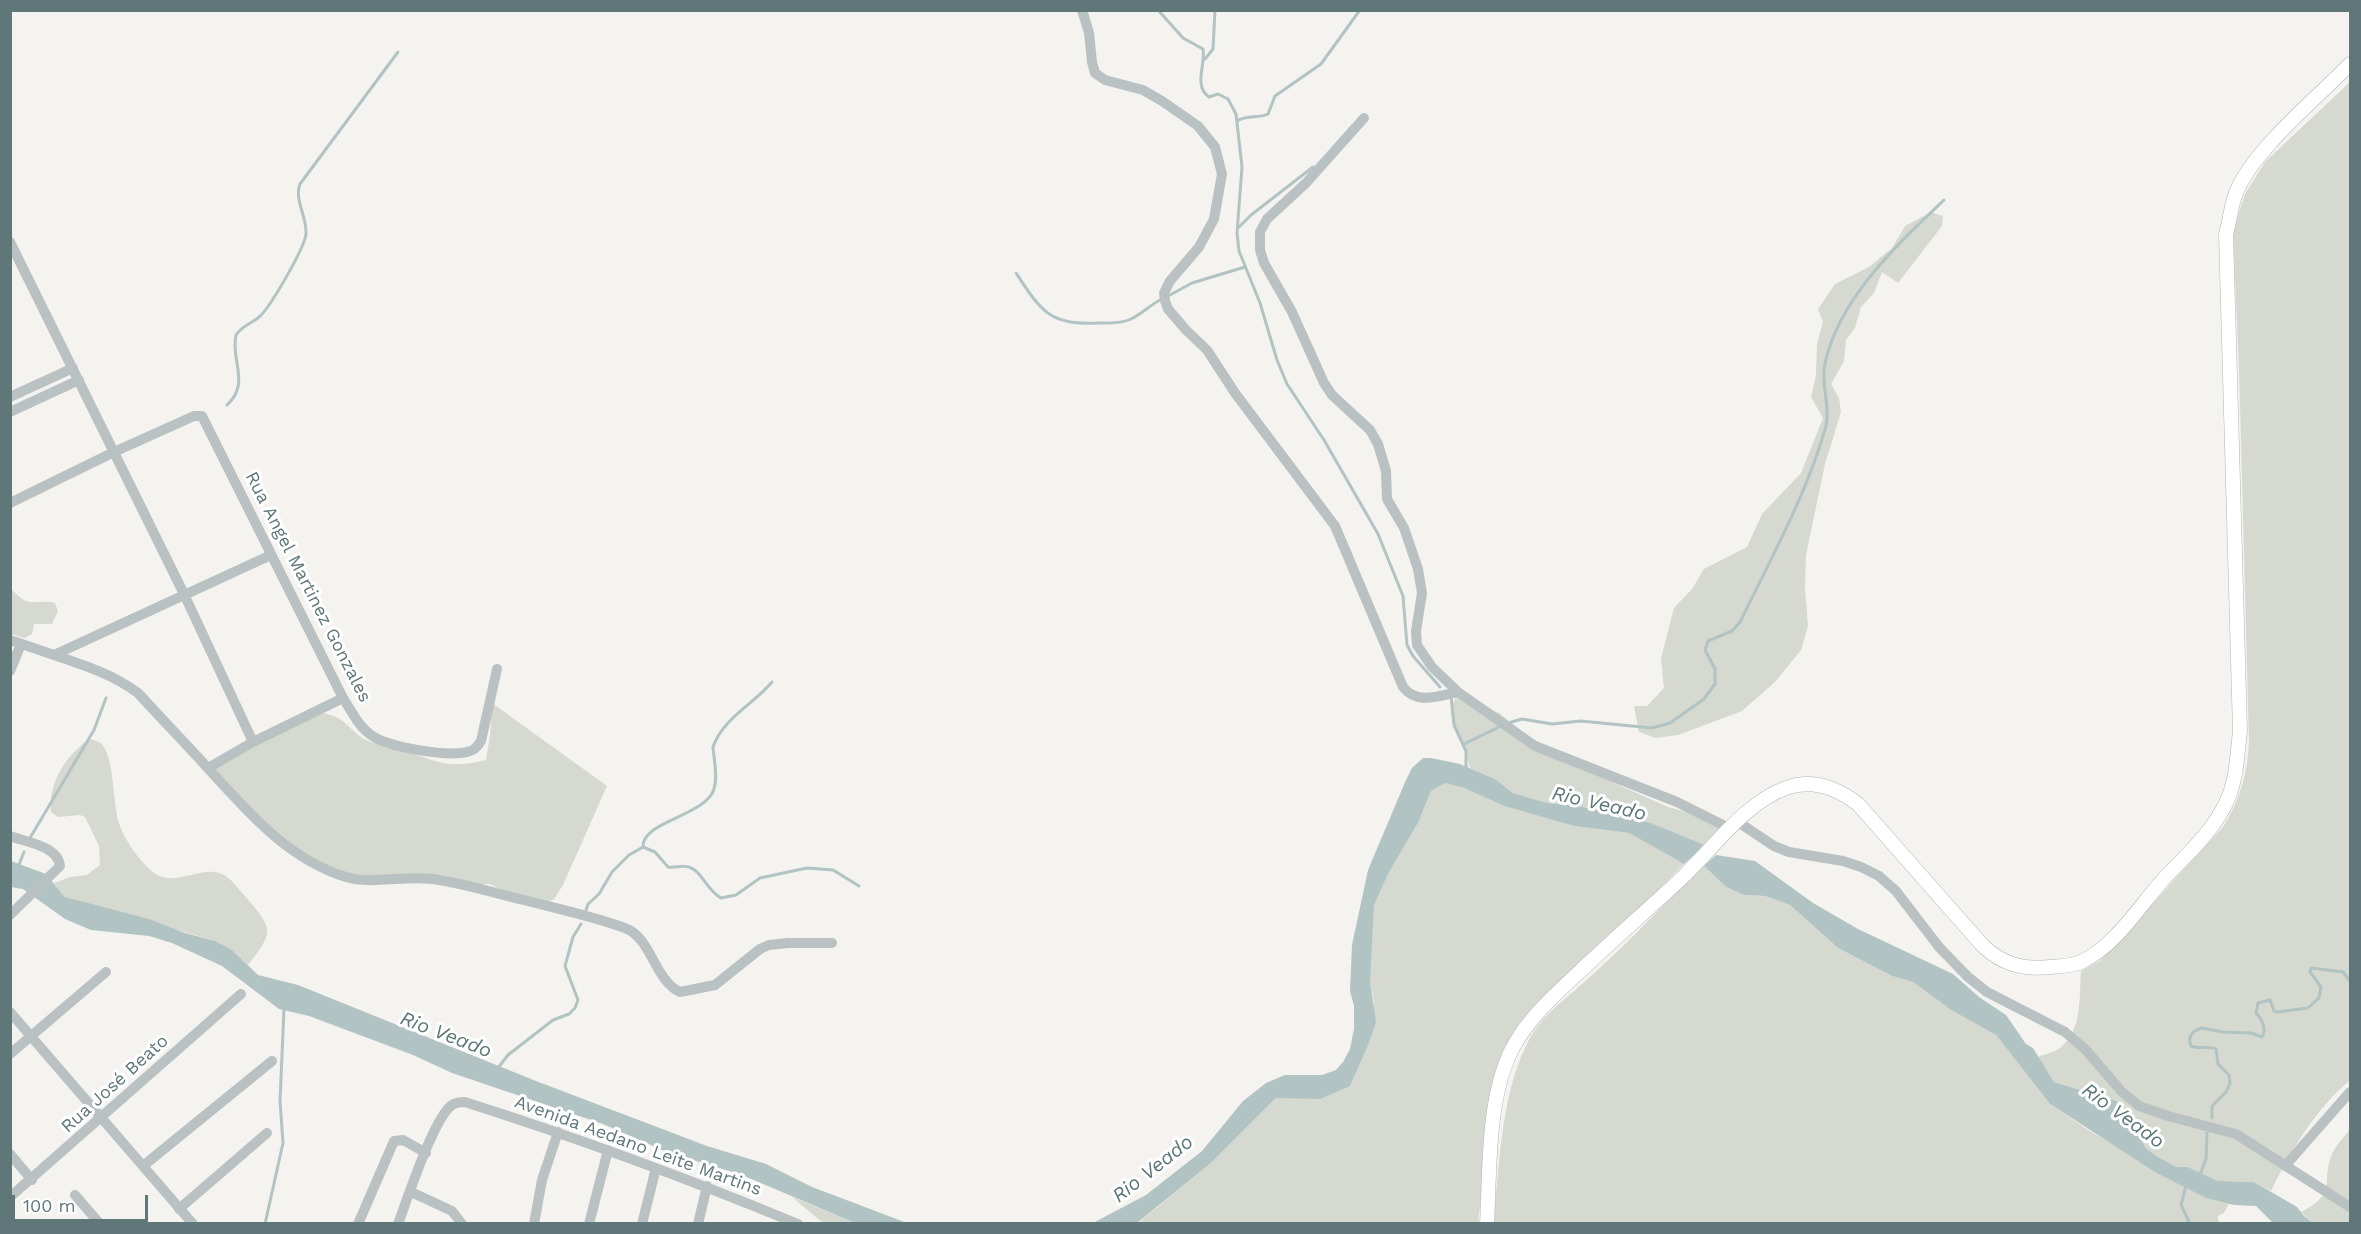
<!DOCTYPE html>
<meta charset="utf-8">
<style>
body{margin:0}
#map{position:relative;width:2361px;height:1234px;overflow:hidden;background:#f4f3f0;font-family:"Work Sans",sans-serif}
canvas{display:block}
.frame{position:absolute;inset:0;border:12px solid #60777a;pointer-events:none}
.scale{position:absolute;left:12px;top:1195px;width:136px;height:27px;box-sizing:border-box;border:3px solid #60777a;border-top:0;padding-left:8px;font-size:18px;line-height:21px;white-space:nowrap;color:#60777a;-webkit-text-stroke:4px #fff;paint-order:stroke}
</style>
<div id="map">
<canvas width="2361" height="1234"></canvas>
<div class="frame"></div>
<div class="scale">100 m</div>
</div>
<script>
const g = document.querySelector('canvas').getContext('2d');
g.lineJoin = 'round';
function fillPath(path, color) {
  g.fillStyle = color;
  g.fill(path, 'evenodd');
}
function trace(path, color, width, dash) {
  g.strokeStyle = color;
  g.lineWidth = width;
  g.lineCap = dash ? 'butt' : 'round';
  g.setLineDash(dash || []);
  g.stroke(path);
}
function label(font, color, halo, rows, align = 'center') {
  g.font = font + ' "Work Sans",sans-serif';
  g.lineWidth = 6;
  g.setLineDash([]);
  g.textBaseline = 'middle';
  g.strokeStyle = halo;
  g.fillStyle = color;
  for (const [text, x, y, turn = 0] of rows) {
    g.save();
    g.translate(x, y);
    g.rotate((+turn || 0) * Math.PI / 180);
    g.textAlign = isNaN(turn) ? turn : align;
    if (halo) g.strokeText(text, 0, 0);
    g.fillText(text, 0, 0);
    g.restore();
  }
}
fillPath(new Path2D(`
 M2350,82V1080C2315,1110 2291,1150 2271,1191L2254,1182L2218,1181L2188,1167H2176L2155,1156L2146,1148L2117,1101L2054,1082L2038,1057C2044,1054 2055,1052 2060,1048C2083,1029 2079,998 2081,971L2100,961L2223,827C2240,800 2248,772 2249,740L2239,368L2233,231L2245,194L2265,162Z
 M1931,212L1943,216L1942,226L1898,283L1882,272L1874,293L1861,307L1855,328L1846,340L1844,361L1831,384L1839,398L1841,412L1825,464L1806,555L1805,589L1808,626L1801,650L1775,682L1742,711L1678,735L1655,738L1639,732L1634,706H1647L1664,688L1661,658L1674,608L1692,589L1704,569L1747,547L1762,514L1801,473L1823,418L1811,397L1816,375L1817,344L1823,322L1818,309L1835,284L1869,267L1892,248L1905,226Z
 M10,589C15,592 21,599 26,601C34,604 46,600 55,603L58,611L52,624H34L32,634L24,638L11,634Z
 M1456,696L1499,713L1542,747L1614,783L1668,807L1729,823L1705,845L1651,823L1579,806L1547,803L1513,793L1495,779L1470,768L1463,742L1452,719V707Z
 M492,703L607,786L563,885L554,899L544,904L521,900L490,884L463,885L413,880L370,883L333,871L293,849L227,796L201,768L216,766L320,712C326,714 333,715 338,718C347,723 354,733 364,739C375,745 388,744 400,749C438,761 445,770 486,760L490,736Z
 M89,739C95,740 101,742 104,747C114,765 113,799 118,820C123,838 139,861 154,873C174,888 202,865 222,874C231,878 238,889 245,896C273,929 275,931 248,965L231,949L215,941L65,897L54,883L70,877L87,875L100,865L99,846L85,817L80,815L58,817L51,812C48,782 66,756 89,739Z
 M1445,783L1464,788L1504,806L1574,826L1629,833L1684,864L1520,1026L1486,1156L1478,1223L1137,1224L1211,1163L1276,1098L1350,1086L1367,1048L1374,1002L1370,981V954L1374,905L1389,872L1418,823L1431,791Z
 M1704,866L1726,887L1744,895L1765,896L1790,905L1838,948L1892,976L1913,982L1951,1010L1996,1035L2050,1104L2088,1130L2206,1198L2229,1203L2224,1213L2218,1216L2219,1224H1493C1500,1165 1500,1098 1527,1044C1539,1018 1562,1002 1582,984C1625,947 1663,904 1704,866Z
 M2350,1129V1223H2313L2301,1212C2340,1192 2319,1183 2333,1152C2337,1144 2345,1136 2350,1129Z
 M792,1197L855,1223H823Z`), '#d5d9cf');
fillPath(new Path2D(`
 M1423,758H1431L1460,764L1495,779L1513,793L1547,803L1579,806L1651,823L1705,845L1684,864L1629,833L1574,826L1504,806L1464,788L1445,783L1431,791L1418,823L1389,872L1374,905L1370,981L1376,1022L1367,1048L1350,1086L1320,1099L1276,1098L1211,1163L1137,1223L1091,1224L1146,1195L1202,1151L1243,1101L1266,1083L1285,1075H1322L1336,1070L1343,1062L1350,1049L1354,1029V1006L1350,991L1352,945L1368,870L1406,780L1412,768Z
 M1716,855L1755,861L1813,903L1858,929L1953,974L1979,997L2006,1015L2026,1044L2033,1048L2054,1082L2117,1101L2146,1148L2156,1156L2176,1167H2188L2218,1181L2254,1182L2297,1207L2304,1216L2313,1223H2273L2256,1206L2234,1205L2206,1198L2155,1172L2050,1104L1996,1035L1951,1010L1913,982L1892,976L1838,948L1790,905L1765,896L1744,895L1726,887L1704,866Z
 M11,861L46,874L65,897L149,919L185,933L215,941L231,949L258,975L298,985L536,1081L707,1146L766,1164L812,1187L907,1223H855L742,1175L667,1152L603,1124L452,1073L413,1055L309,1016L279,1009L222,966L172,943L149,936L91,930L65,919L23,889L11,887Z`), '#b2c3c3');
trace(new Path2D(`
 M1158,10L1183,38L1203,49C1206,64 1193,86 1209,97L1218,94L1228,99L1236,114L1242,167L1237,233L1239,251L1260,303L1277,360L1287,384L1324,440L1378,534L1403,596L1407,645L1413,656L1440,687
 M1205,59L1213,49L1215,10
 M1237,121C1247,114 1258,119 1268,114L1275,96L1321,64L1360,10
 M1239,227L1251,215L1313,167
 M1016,273C1041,311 1050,326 1098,323C1108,323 1121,324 1131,319C1142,314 1151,304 1162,299
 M1168,296L1192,283L1245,267
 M227,405C251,383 230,360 236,335C242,326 250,324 258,318C269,310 305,247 306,234C307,216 294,200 300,184L398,52
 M1451,696L1454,725L1466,751V769
 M1508,723L1522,719L1552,724L1581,721L1652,728L1670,723L1704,699L1715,684V669L1705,650L1708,641L1732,631L1740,622C1771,558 1807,494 1826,426C1831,406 1820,385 1825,363C1840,297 1897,245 1944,200
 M1464,744L1499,727
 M30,838L94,730L106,698
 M643,847C642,821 706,816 714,789C718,776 714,760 713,747C723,718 754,704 772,682
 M18,867L24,852
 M585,913L588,904L599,894L612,872L629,855L643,847L655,852L668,867C675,868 682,865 689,867C702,871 707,891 721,898L736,895L760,878L807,868L833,870L859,886
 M498,1068L508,1055L553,1020L569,1014L575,1008L578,1000L565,966L573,937L581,924
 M2212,1118V1106L2226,1092L2230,1083L2229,1075L2218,1064L2216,1049C2208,1045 2199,1050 2191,1046C2187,1037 2193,1030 2202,1028L2222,1032L2251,1033L2262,1037C2267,1029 2262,1019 2256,1013L2258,1003L2270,1000L2274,1011L2277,1012L2308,1008L2319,998L2321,987L2310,972L2311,968L2343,972L2350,981
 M2200,1175L2206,1159L2207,1133
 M2186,1186L2181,1205L2190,1224
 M265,1224L283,1143L280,1101L284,1009`), '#b2c3c3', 3);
const major = new Path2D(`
 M1487,1224C1490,1169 1487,1099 1512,1049C1530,1015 1562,988 1590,962C1621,933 1653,905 1684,876C1715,846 1745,803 1786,788C1813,778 1837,788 1858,804L1983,946C2002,964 2023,970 2050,967C2060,966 2072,966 2081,962C2115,946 2138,908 2162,881C2184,857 2212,833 2226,803C2237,780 2237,756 2240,731L2226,234C2230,220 2231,206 2236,193C2252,151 2318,97 2350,64`);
trace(major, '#aeb5b7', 15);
trace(new Path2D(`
 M1082,10L1089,33L1092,62L1095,73L1105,80L1143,90L1162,101L1198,126L1215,147L1222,174L1214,219L1199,247L1170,281L1164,293L1165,301L1168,309L1186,330L1207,350L1235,393L1335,526L1403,687C1417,705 1438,696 1458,692L1535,746L1677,802L1731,829
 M1364,118L1306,183L1267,219L1260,232V250L1264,263L1292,312L1324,383L1332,395L1370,430L1378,444L1386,471L1387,499L1404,528L1418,569L1422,593L1416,631L1417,645L1432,667L1458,692
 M10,242L184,594L253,742
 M10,397L73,368
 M10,412L79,380
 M10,503L114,452L194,416H202L343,698C351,710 358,726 371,735C387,747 447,757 467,752C474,751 478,746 481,741L497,669
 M10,640L54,655L271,555
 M54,655C84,665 112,674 138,693C160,717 183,741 206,766C246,810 287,859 346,877C373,885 404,875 432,879C463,883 494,893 524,900C558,909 592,916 625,928C652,938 654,980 680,992L715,985L760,949L769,945L788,943H832
 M10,671L21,644
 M208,768L253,742L343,698
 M1738,822L1774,846L1789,852L1843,861L1861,867L1879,876L1896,891L1939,947L1968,977L1987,992L2065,1032L2086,1050L2121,1091L2139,1106L2168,1116L2236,1134L2350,1207
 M10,836C26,842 58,846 60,866L10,915
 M10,1012L193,1224
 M10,1054L106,972
 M10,1154L32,1180
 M143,1166L272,1061
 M2285,1166L2350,1092
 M411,1192L452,1211L462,1224
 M75,1195L100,1224
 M10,1197L241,994
 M179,1209L267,1133
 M358,1224L394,1141L403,1140L426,1153
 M398,1224C407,1200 434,1117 452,1105C456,1102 461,1102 465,1102C578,1138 689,1179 798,1224
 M534,1224L542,1180L558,1132
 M589,1224L608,1150
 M642,1224L656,1168
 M698,1224L707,1186`), '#bac1c2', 10);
trace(major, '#fff', 14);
label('18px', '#60777a', '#fff', [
 ["Rua Angel Martinez Gonzales",308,587,63],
 ["Rua José Beato",115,1084,-42],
 ["Avenida Aedano Leite Martins",638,1146,20]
]);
label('italic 20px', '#5b7676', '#fff', [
 ["Rio Veado",1599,804,13],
 ["Rio Veado",446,1035,21],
 ["Rio Veado",2123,1116,36],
 ["Rio Veado",1153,1169,-38]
]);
</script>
